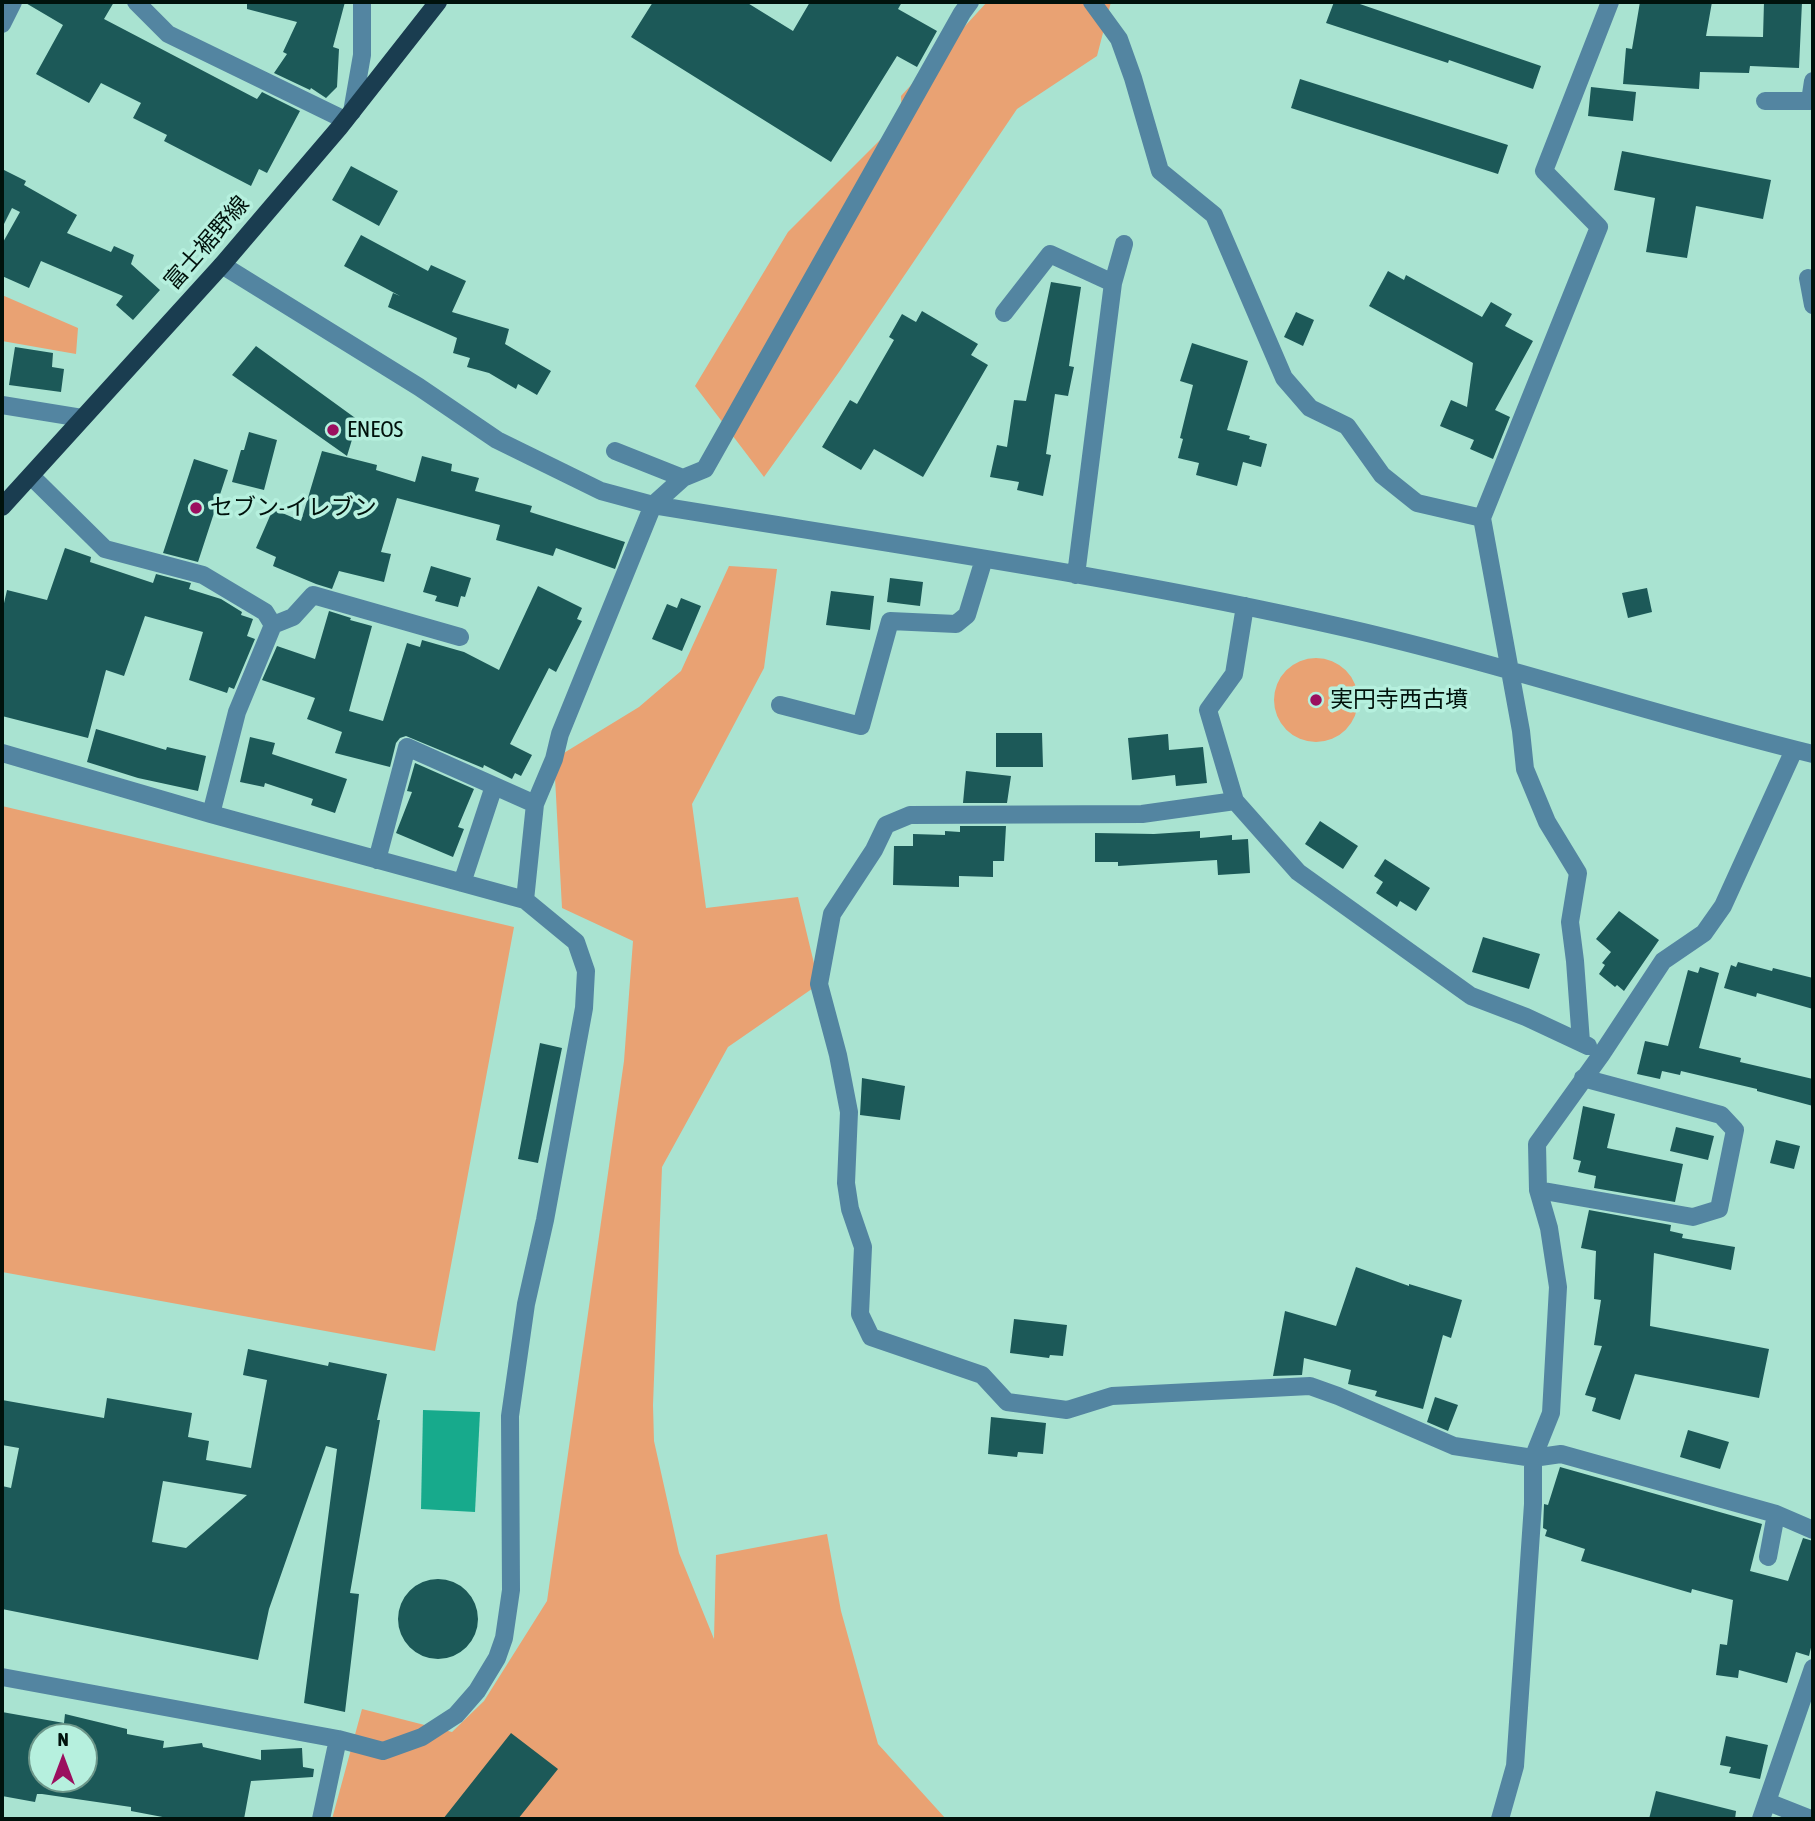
<!DOCTYPE html>
<meta charset="utf-8">
<style>
body{margin:0}
#map{position:relative;width:1815px;height:1821px;overflow:hidden;background:#a9e3d1;font-family:"Asap Condensed",sans-serif}
canvas{display:block}
.frame{position:absolute;inset:0;border:4px solid #00120c;pointer-events:none}
.north{position:absolute;left:28px;top:1723px;width:70px;height:70px;box-sizing:border-box;background:#b6f0de;border:2px solid #6d978a;border-radius:50%;rotate:0deg;font-size:19px;font-weight:700;line-height:28px;text-align:center;color:#00120c}
.north::after{content:'';display:block;margin:auto;width:24px;height:32px;background:#9b0f5f;clip-path:polygon(50% 0,100% 100%,50% 72%,0 100%)}
</style>
<div id="map">
<canvas width="1815" height="1821"></canvas>
<div class="frame"></div>
<div class="north">N</div>
</div>
<script>
const g = document.querySelector('canvas').getContext('2d');
g.lineJoin = 'round';
function fillPath(path, color) {
  g.fillStyle = color;
  g.fill(path, 'evenodd');
}
function trace(path, color, width, dash) {
  g.strokeStyle = color;
  g.lineWidth = width;
  g.lineCap = dash ? 'butt' : 'round';
  g.setLineDash(dash || []);
  g.stroke(path);
}
function label(font, color, halo, rows, align = 'center') {
  g.font = font + ' "Asap Condensed","Noto Sans JP",sans-serif';
  g.lineWidth = 7;
  g.setLineDash([]);
  g.textBaseline = 'middle';
  g.strokeStyle = halo;
  g.fillStyle = color;
  for (const [text, x, y, turn = 0] of rows) {
    g.save();
    g.translate(x, y);
    g.rotate((+turn || 0) * Math.PI / 180);
    g.textAlign = isNaN(turn) ? turn : align;
    if (halo) g.strokeText(text, 0, 0);
    g.fillText(text, 0, 0);
    g.restore();
  }
}
fillPath(new Path2D(`
 M987,2H1111L1097,56L1017,109L839,372L764,477L695,386L788,232L902,118L901,96Z
 M2,295L78,328L76,354L2,341Z
 M729,566L777,569L764,668L692,804L706,908L798,897L819,984L728,1047L662,1167L653,1405L654,1441L679,1553L714,1639L716,1555L827,1534L841,1611L878,1744L946,1819H332L362,1709L452,1732L484,1701L547,1601L624,1061L633,941L562,908L554,759L639,707L681,671Z
 M1274 700a42 42 0 1 1 84 0a42 42 0 1 1-84 0Z
 M2,806L514,927L435,1351L2,1272Z`), '#e9a273');
fillPath(new Path2D(`
 M423,1410L480,1412L475,1512L421,1509Z`), '#17aa8c');
fillPath(new Path2D(`
 M24,2H114L104,19L257,99L262,92L300,111L267,173L259,169L251,186L164,141L167,135L133,118L141,103L101,83L89,103L36,74L63,25Z
 M247,2H345L333,47L339,49L337,87L326,98L311,88L310,90L274,73L287,54L283,52L297,22L247,9Z
 M653,2H746L793,31L810,2H902L898,9L937,31L917,67L897,56L831,162L631,37Z
 M1334,2H1354L1541,66L1533,89L1449,60L1448,63L1326,23Z
 M1640,2H1712L1706,36L1763,37L1764,2H1802L1799,68L1750,66L1749,73L1700,72L1699,89L1623,84L1626,48L1632,49Z
 M1300,79L1508,145L1498,174L1291,108Z
 M1591,87L1636,92L1633,121L1588,116Z
 M1622,151L1771,180L1763,219L1696,206L1687,258L1646,252L1655,198L1614,190Z
 M351,166L398,191L379,226L332,200Z
 M2,169L26,181L24,185L77,215L67,233L111,252L114,246L134,255L131,264L160,290L133,320L116,305L123,296L41,261L29,288L2,276V244L20,212L12,208L2,228Z
 M361,235L428,271L431,265L466,281L452,312L509,329L505,344L551,371L537,395L518,384L516,389L489,373L467,367L470,358L453,353L457,338L388,307L393,293L400,296L344,266Z
 M1388,271L1404,280L1406,275L1482,317L1491,302L1512,314L1505,326L1533,341L1495,410L1510,417L1493,459L1470,449L1474,440L1440,426L1451,400L1467,407L1473,363L1369,306Z
 M1051,282L1081,287L1069,366L1074,367L1068,396L1055,394L1046,454L1051,455L1043,496L1017,490L1019,482L990,477L997,445L1007,447L1014,400L1026,401Z
 M922,311L978,344L971,355L988,365L923,477L874,449L861,470L822,447L850,400L857,404L894,340L889,337L902,314L916,322Z
 M1296,312L1314,320L1303,346L1284,337Z
 M1192,343L1248,361L1227,430L1250,436L1249,439L1267,444L1261,467L1243,462L1237,486L1196,475L1199,463L1178,458L1183,439L1180,438L1193,385L1180,381Z
 M256,346L358,420L347,456L232,375Z
 M15,347L53,353L52,367L64,369L61,392L9,385Z
 M249,432L277,440L264,490L232,482L241,450H244Z
 M322,451L377,465L376,470L415,482L422,456L452,464L451,471L479,478L475,491L532,506L530,512L625,542L615,569L556,548L553,556L496,540L500,525L397,498L381,552L391,554L384,582L339,571L332,589L316,584L273,566L276,557L256,548L273,509L301,521Z
 M194,459L228,470L198,562L163,553Z
 M65,548L91,557L90,562L153,583L156,574L191,583L189,589L221,599L242,612L241,615L253,619L247,636L255,639L234,689L229,687L227,693L189,680L203,632L145,616L124,676L106,670L88,738L2,716V612L7,590L47,600Z
 M431,566L471,578L465,597L461,596L458,607L435,601L437,596L423,592Z
 M890,578L923,582L920,606L887,602Z
 M538,586L582,608L577,619L582,621L556,672L549,668L510,744L532,755L521,776L515,773L512,779L484,765L483,768L406,736L400,738L396,743L390,767L335,753L342,732L307,719L315,698L262,680L277,646L315,659L329,611L351,618L350,620L372,626L349,711L383,721L407,643L420,647L422,640L464,652L499,670Z
 M1647,588L1652,612L1628,618L1622,593Z
 M831,591L874,596L870,630L826,625Z
 M681,598L701,606L682,651L652,639L667,604L677,608Z
 M96,729L166,750L167,747L206,756L198,791L138,778L87,762Z
 M996,733H1042L1043,767H996Z
 M1168,734L1169,750L1203,747L1207,783L1176,786L1175,775L1132,780L1128,738Z
 M250,737L275,743L272,754L347,779L335,813L311,805L313,799L265,783L264,787L240,782Z
 M415,763L474,789L458,827L464,829L453,857L396,833L412,792L407,791Z
 M966,771L1011,776L1007,803H963Z
 M1320,821L1358,846L1343,869L1305,844Z
 M960,826H1006L1004,861H993V877L959,876V887L893,885L894,846H913V834L945,835V831L960,832Z
 M1200,831V838L1232,835V840L1248,839L1250,873L1218,875L1217,860L1118,866V862H1095V833L1154,834Z
 M1385,859L1430,888L1416,911L1400,901L1397,907L1376,893L1383,882L1374,876Z
 M1619,911L1659,940L1624,991L1617,985L1615,987L1599,974L1605,965L1602,963L1611,952L1596,939Z
 M1483,937L1540,954L1529,989L1472,972Z
 M1738,962L1772,971L1773,968L1813,978V1009L1757,993L1756,997L1724,988L1731,965L1736,967Z
 M1700,967L1719,973L1699,1048L1741,1058L1740,1062L1813,1079V1106L1757,1091V1089L1681,1071L1680,1075L1662,1071L1660,1079L1637,1074L1645,1041L1668,1046L1688,970L1698,973Z
 M540,1043L562,1048L538,1163L518,1159Z
 M862,1078L905,1086L900,1120L860,1115Z
 M1583,1106L1615,1114L1607,1148L1683,1164L1675,1202L1594,1188L1596,1176L1578,1172L1581,1161L1573,1159Z
 M1676,1127L1714,1136L1708,1160L1670,1151Z
 M1776,1140L1800,1146L1794,1169L1770,1163Z
 M1589,1210L1671,1225L1670,1231L1683,1234L1682,1238L1735,1247L1731,1270L1654,1253L1650,1326L1769,1349L1759,1398L1635,1374L1620,1420L1592,1411L1596,1398L1585,1395L1602,1346L1594,1345L1601,1300L1594,1299L1596,1251L1581,1248Z
 M1356,1267L1409,1286V1284L1462,1300L1451,1338L1443,1335L1423,1409L1375,1396L1377,1391L1348,1384L1351,1370L1304,1358L1302,1375L1273,1376L1285,1311L1336,1326Z
 M1014,1319L1067,1325L1063,1356L1050,1355L1049,1358L1010,1353Z
 M248,1349L328,1366L329,1362L387,1374L377,1420H380L350,1593L359,1594L345,1712L304,1703L337,1449L326,1446L269,1609L258,1660L2,1609V1486L11,1488L19,1448L2,1445V1400L104,1418L107,1398L192,1413L188,1437L209,1441L206,1460L251,1468L267,1380L243,1375ZM163,1481L247,1495L186,1548L152,1542Z
 M1435,1397L1458,1405L1448,1431L1427,1422Z
 M991,1417L1046,1423L1043,1454L1018,1452L1017,1457L988,1454Z
 M1688,1430L1729,1442L1720,1469L1680,1457Z
 M1560,1467L1762,1524L1750,1571L1788,1581L1803,1538L1813,1541V1639L1809,1656L1796,1652L1787,1683L1739,1670L1738,1678L1716,1675L1720,1644L1727,1645L1733,1600L1692,1589L1691,1593L1581,1561L1585,1549L1545,1536L1547,1530L1543,1528L1544,1504L1548,1505Z
 M398 1619a40 40 0 1 1 80 0a40 40 0 1 1-80 0Z
 M2,1712L64,1723L65,1714L127,1729V1734L164,1741L163,1748L202,1743L203,1747L261,1760V1750L302,1748L303,1767L314,1769L313,1777L251,1781L244,1819H173L131,1811V1807L42,1794H37L35,1802L2,1796ZM42,1737H84V1779H42Z
 M511,1733L558,1769L518,1819H443Z
 M1726,1736L1768,1745L1760,1779L1729,1773L1731,1767L1720,1765Z
 M1656,1791L1736,1811L1735,1819H1649Z`), '#1c5958');
trace(new Path2D(`
 M136,2L168,34L345,120
 M1092,2L1119,39L1133,78L1160,171L1214,215L1284,378L1310,408L1347,426L1382,475L1417,503L1482,518
 M2,24L13,2
 M1765,101H1810L1813,81
 M352,112L362,55V2
 M222,265L419,387L497,440L601,491L653,505C884,543 1118,576 1346,628C1503,664 1657,716 1813,754
 M1808,278L1813,305
 M1113,283L1124,244
 M1004,313L1050,254L1113,283L1076,575
 M2,405L82,418
 M615,451L683,478L705,469L962,13L970,2
 M31,476L105,549L203,575L265,612L273,625
 M1245,606L1234,674L1208,710L1235,801L1298,872L1471,996L1526,1017L1588,1046
 M780,705L861,726L890,621L956,624L967,615L984,559
 M2,753L211,814L525,900L576,942L586,971L584,1008L545,1220L526,1304L510,1416L511,1590L504,1638L497,1658L477,1691L456,1715L422,1737L383,1751L338,1739L2,1677
 M1235,801L1142,814L910,815L886,825L874,850L832,914L819,984L838,1055L849,1112L846,1183L850,1209L863,1247L860,1314L871,1337L982,1375L1007,1402L1067,1410L1112,1396L1310,1386L1338,1396L1454,1446L1533,1458L1561,1454L1776,1514L1813,1530
 M211,814L237,712L273,625L293,617L313,595L460,637
 M377,860L407,747L535,804
 M462,883L494,786
 M525,900L535,804L554,759L560,734L653,505L683,478
 M1581,1042L1575,961L1570,922L1578,873L1547,822L1525,769L1521,731L1482,518L1599,227L1544,171L1610,2
 M1538,1190L1693,1217L1719,1209L1735,1130L1721,1115L1583,1078
 M1768,1557L1776,1514
 M1768,1802L1811,1819
 M321,1819L338,1739
 M1500,1819L1515,1766L1533,1504V1458L1551,1413L1558,1287L1549,1228L1538,1190L1537,1144L1601,1055L1663,961L1704,933L1723,906L1794,750
 M1761,1819L1813,1668`), '#5385a1', 18);
trace(new Path2D(`
 M2,507L222,265L339,128L438,2`), '#1a3d50', 18);
for (const [x, y, r, color] of [
 [333,430,7,"#9b0f5f"],
 [196,508,7,"#9b0f5f"],
 [1316,700,7,"#9b0f5f"]
]) {
  const dot = new Path2D();
  dot.arc(x, y, r, 0, 2 * Math.PI);
  g.fillStyle = color;
  g.fill(dot);
  trace(dot, '#b6f0de', 2.5);
}
label('23px', '#00120c', '#b6f0de', [
 ["富士裾野線",207,243,-49]
]);
label('23px', '#00120c', '#b6f0de', [
 ["ENEOS",347,430],
 ["セブン-イレブン",210,508],
 ["実円寺西古墳",1330,700]
], 'left');
</script>
